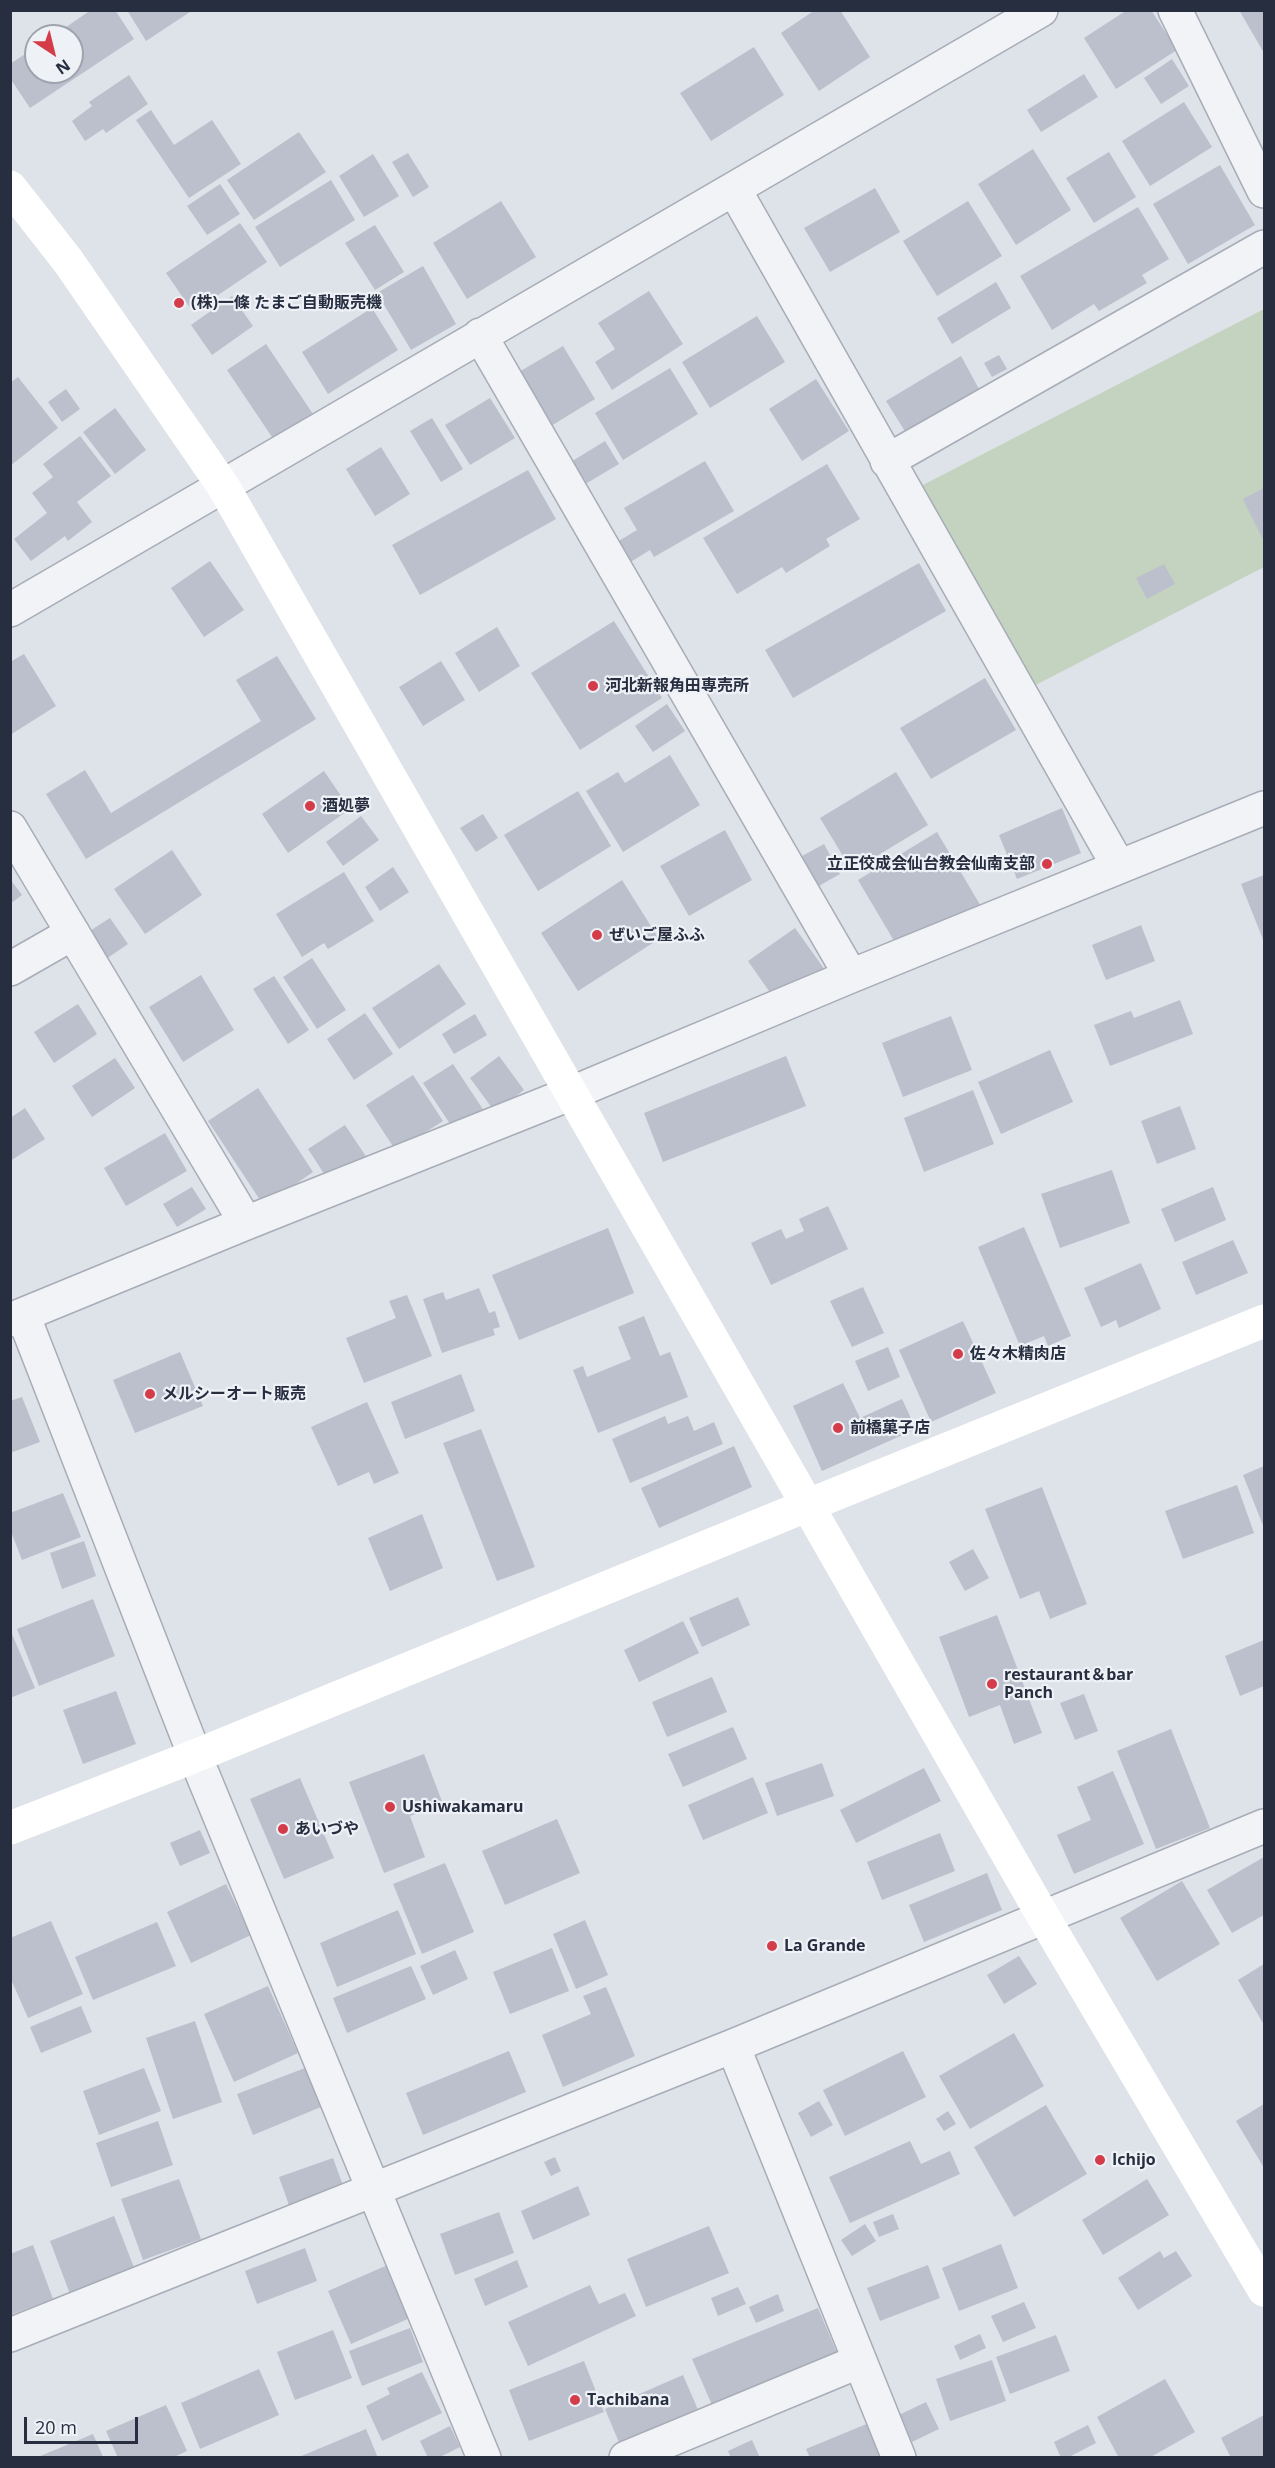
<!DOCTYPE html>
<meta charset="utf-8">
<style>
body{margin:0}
#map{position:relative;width:1275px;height:2468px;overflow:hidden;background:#dee2e9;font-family:"Open Sans",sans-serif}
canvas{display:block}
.frame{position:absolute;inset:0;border:12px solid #262e40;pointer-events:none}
.north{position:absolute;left:24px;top:24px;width:60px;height:60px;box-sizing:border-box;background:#eef1f6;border:2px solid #9ea3ad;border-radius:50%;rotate:145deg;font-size:16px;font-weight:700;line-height:24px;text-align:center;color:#262e40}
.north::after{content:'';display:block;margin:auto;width:21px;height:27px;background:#d53c49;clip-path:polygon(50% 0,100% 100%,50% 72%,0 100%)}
.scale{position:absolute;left:24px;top:2417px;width:114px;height:27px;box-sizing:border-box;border:3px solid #262e40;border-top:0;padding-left:8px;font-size:18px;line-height:21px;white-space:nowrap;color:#262e40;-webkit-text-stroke:4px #eef1f6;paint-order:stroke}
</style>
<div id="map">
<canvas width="1275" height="2468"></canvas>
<div class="frame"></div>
<div class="north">N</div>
<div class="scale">20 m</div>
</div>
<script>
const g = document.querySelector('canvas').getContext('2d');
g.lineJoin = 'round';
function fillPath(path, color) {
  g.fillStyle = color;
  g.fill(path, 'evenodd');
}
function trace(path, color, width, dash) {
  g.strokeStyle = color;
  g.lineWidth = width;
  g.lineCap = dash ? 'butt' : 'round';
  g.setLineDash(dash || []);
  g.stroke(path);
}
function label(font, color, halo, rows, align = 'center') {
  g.font = font + ' "Open Sans","Noto Sans JP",sans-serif';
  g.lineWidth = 4.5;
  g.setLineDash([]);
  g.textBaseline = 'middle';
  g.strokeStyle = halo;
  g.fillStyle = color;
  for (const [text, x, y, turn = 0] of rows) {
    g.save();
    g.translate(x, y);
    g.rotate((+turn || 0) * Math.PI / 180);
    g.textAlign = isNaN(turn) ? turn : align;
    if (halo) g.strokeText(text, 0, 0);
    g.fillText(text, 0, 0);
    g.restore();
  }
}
fillPath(new Path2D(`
 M1264,309V567L1026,690L921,486Z`), '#c3d3bf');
fillPath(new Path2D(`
 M91,10H115L134,39L30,108L10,78V64L36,47V72H72V36H53Z
 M127,10H193L146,41Z
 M815,10H840L870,57L819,91L781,33Z
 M1127,10H1151L1177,50L1116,89L1084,38Z
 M1239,10H1264V53Z
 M754,47L784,95L711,141L680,93Z
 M1172,59L1189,86L1161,104L1144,78Z
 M1084,74L1098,97L1041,132L1027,110Z
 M129,75L148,104L106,133L103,129L85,141L72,121L92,106L89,102Z
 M1184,102L1212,147L1150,186L1122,141Z
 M151,110L174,145L212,120L241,164L189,198L136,120Z
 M299,132L326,172L254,220L227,180Z
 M1033,149L1071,210L1016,245L978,184Z
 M1109,152L1136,197L1094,223L1066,178Z
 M408,153L429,187L413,197L392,162Z
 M373,154L399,196L364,217L339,176Z
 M1220,165L1255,225L1188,264L1153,204Z
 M331,180L355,220L280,267L255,227Z
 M220,184L240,214L207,235L187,206Z
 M875,188L900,232L830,272L804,228Z
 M501,201L536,257L467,299L433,243Z
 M968,201L1002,256L937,296L903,241Z
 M1138,207L1169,259L1142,275L1147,283L1099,311L1094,304L1052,330L1020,276Z
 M240,223L267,262L193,312L166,273Z
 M375,225L404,272L375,290L345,243Z
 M423,266L456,324L411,350L377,293Z
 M996,282L1011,308L952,344L937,318Z
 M649,291L683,344L612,390L595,362L615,349L598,323Z
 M232,296L253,326L212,355L191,325Z
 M372,308L398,350L328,394L302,352Z
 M757,316L785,362L710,408L682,362Z
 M266,344L313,414L274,440L227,370Z
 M563,346L595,399L551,426L519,372Z
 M999,355L1007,369L992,377L984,363Z
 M961,356L985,400L913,444L886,401Z
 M670,368L698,414L623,460L595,413Z
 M18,377L58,428L10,466V383Z
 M816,379L849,431L802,461L769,409Z
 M66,389L80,409L62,422L48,402Z
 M490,398L515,438L470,465L445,425Z
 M115,408L146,450L115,474L83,432Z
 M432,418L463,469L441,482L410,431Z
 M80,436L111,476L77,502L92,522L68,541L65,536L31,561L14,539L47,513L32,493L53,477L43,464Z
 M605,441L619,464L582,486L569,463Z
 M381,447L410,494L375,516L346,469Z
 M705,461L734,511L654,557L650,550L624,566L612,545L637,530L624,508Z
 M827,464L860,519L826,539L830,546L786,573L782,567L737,594L703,538Z
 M528,470L556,519L420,595L392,545Z
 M1264,488V542L1243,499Z
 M210,561L244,610L204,637L171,588Z
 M919,563L946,611L793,698L765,650Z
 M1164,564L1175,584L1147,599L1136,578Z
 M614,621L662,698L580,750L531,673Z
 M497,627L520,666L479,692L455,653Z
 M24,654L56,706L10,735V662Z
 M277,656L316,719L86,859L46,794L85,770L111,813L261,721L236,680Z
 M441,661L465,700L423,726L399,687Z
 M985,678L1016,730L931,779L900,728Z
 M667,704L685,731L653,752L635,726Z
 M670,755L700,805L623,852L586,791L618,772L625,783Z
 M324,771L350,809L288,853L262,814Z
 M896,772L928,825L852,871L820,818Z
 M578,791L611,846L538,891L504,835Z
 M1062,808L1081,853L1017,879L999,835Z
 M483,814L498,838L476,852L460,828Z
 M361,816L379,840L343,866L326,842Z
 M725,830L752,880L689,916L660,866Z
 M937,832L982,908L903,956L858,880Z
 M824,844L840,874L810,891L793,861Z
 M172,850L202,895L145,934L114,889Z
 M393,867L409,892L380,911L365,887Z
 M344,872L374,921L328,949L324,943L302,957L276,914Z
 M1264,875V942L1241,884Z
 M10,879L22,895L10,904Z
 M622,880L659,939L578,991L541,933Z
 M110,918L128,944L103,961L85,934Z
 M1141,925L1155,961L1106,980L1092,945Z
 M795,928L825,970L778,1004L748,961Z
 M312,958L346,1010L317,1029L283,977Z
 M439,964L466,1004L399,1049L372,1008Z
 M201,975L234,1030L183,1062L149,1007Z
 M274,976L309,1030L288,1044L253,989Z
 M1180,1000L1193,1034L1110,1066L1094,1025L1131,1011L1134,1018Z
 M78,1004L97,1034L54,1063L34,1032Z
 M365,1013L393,1054L354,1080L327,1039Z
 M475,1014L487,1035L454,1054L442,1034Z
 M951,1016L972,1070L903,1097L882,1043Z
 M1050,1050L1073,1102L1001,1134L978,1082Z
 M499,1056L524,1090L495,1112L470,1078Z
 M786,1056L806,1106L663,1162L644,1113Z
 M115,1058L135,1088L92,1117L72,1086Z
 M453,1064L488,1117L458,1136L423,1083Z
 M413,1075L443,1121L396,1151L366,1105Z
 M258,1088L313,1172L264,1206L208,1121Z
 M973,1090L994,1144L924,1172L904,1118Z
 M1180,1106L1196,1149L1157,1164L1141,1121Z
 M25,1108L45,1139L10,1161V1118Z
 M345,1125L367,1158L330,1183L308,1149Z
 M165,1133L187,1171L126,1206L104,1168Z
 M1112,1170L1130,1223L1060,1248L1041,1194Z
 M192,1187L206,1209L177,1227L163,1204Z
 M1213,1187L1226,1220L1175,1242L1161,1209Z
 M828,1206L848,1249L771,1285L751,1243L781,1229L786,1239L804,1231L799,1219Z
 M1024,1227L1071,1336L1048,1346L1044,1336L1020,1346L978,1247Z
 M608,1228L634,1293L519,1340L492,1275Z
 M1233,1240L1248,1273L1196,1295L1182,1262Z
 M1141,1263L1161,1309L1119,1328L1116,1320L1101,1327L1084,1288Z
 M863,1287L884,1333L852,1347L830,1301Z
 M479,1288L489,1313L495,1311L500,1327L493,1329L495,1335L442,1353L423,1299L443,1292L446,1300Z
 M407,1295L432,1356L364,1383L346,1338L396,1318L389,1301Z
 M644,1316L660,1356L670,1352L688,1397L598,1433L573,1370L583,1366L587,1377L631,1359L618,1327Z
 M963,1321L996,1393L931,1422L899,1350Z
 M888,1347L900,1377L868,1391L855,1361Z
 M180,1352L203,1406L135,1433L113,1380Z
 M461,1374L475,1411L405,1439L391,1402Z
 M843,1383L860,1418L902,1399L916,1429L822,1471L793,1406Z
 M22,1397L40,1442L10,1453V1401Z
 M367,1402L399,1473L374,1484L369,1472L338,1486L311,1427Z
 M665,1416L668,1424L688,1416L694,1431L714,1422L723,1444L630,1483L612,1439Z
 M481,1429L535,1567L497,1581L443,1443Z
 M734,1446L752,1487L659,1528L641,1488Z
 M1264,1466V1528L1243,1475Z
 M1237,1485L1254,1533L1183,1559L1165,1511Z
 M1042,1487L1087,1604L1050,1619L1039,1591L1020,1599L985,1509Z
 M63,1493L81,1537L22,1560L10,1529V1513Z
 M422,1514L443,1568L390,1591L368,1538Z
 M84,1541L96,1576L62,1589L50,1553Z
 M973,1549L989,1578L965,1591L949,1562Z
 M738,1597L750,1625L702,1647L689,1618Z
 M93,1599L115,1656L39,1686L17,1629Z
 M997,1615L1042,1733L1014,1744L1000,1705L969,1717L939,1637Z
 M683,1621L699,1653L639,1682L624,1650Z
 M10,1634H12L35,1688L10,1698Z
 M1264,1640V1686L1240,1696L1225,1656Z
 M712,1677L727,1712L667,1737L652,1702Z
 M116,1691L136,1744L83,1764L63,1710Z
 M1084,1694L1098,1731L1075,1740L1060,1703Z
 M733,1727L747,1759L683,1787L668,1754Z
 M1171,1729L1210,1828L1156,1849L1117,1751Z
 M424,1754L443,1804L410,1816L425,1857L384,1873L349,1782Z
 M822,1763L834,1796L777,1816L765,1783Z
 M924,1768L941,1801L856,1843L840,1810Z
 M1113,1771L1144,1844L1074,1874L1057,1835L1091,1820L1077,1787Z
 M753,1777L768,1813L703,1840L688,1805Z
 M300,1778L334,1858L284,1879L250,1799Z
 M557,1819L580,1873L505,1905L482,1851Z
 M200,1830L210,1853L180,1866L170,1843Z
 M940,1833L955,1871L882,1900L867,1862Z
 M1264,1857V1915L1232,1933L1207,1890Z
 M445,1863L474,1932L422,1954L393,1884Z
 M987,1873L1002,1910L924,1942L909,1905Z
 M1182,1881L1220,1944L1157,1981L1120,1918Z
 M226,1884L251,1935L191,1963L167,1912Z
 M398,1910L416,1954L337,1987L320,1943Z
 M585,1920L608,1975L576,1989L553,1934Z
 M51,1921L83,1994L28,2018L10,1977V1938Z
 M157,1922L176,1966L93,2000L75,1957Z
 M552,1948L569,1991L510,2014L493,1972Z
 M455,1950L468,1979L433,1995L420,1966Z
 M1019,1956L1037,1984L1004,2004L987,1975Z
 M1264,1964V2025L1238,1980Z
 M411,1966L426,1999L347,2033L333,1998Z
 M268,1986L298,2053L234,2082L204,2014Z
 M606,1987L635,2056L563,2087L542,2035L591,2014L583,1996Z
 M81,2006L92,2032L41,2053L30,2027Z
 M195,2021L222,2102L173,2119L146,2038Z
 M1014,2033L1044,2086L970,2129L939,2076Z
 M509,2051L526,2092L423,2135L406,2093Z
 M903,2051L926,2097L845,2136L823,2090Z
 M144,2068L161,2111L99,2135L83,2091Z
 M305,2068L321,2107L253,2135L237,2094Z
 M819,2101L833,2125L811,2137L798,2113Z
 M1264,2104V2168L1236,2121Z
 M1046,2105L1087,2174L1014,2217L974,2147Z
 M948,2111L956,2124L944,2131L936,2119Z
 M158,2121L173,2165L111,2187L96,2143Z
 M910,2141L921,2164L950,2151L960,2174L850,2223L829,2177Z
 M555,2157L561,2171L551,2176L544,2162Z
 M333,2158L344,2188L290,2208L279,2177Z
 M179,2179L201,2239L143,2260L121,2199Z
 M1147,2179L1169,2215L1103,2255L1082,2220Z
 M578,2186L590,2215L533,2240L521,2211Z
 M499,2212L514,2253L455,2275L440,2234Z
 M893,2214L899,2229L879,2237L873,2222Z
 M114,2216L135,2270L70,2294L50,2241Z
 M865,2224L876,2241L852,2256L841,2240Z
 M709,2226L729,2273L646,2307L627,2259Z
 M1001,2244L1018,2288L959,2311L942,2268Z
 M33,2245L53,2299L10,2315V2254Z
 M305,2248L317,2281L257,2304L245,2271Z
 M1160,2251L1164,2258L1176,2251L1192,2276L1138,2310L1118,2278Z
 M517,2260L528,2287L485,2306L474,2279Z
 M390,2264L412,2317L351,2344L328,2291Z
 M928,2265L940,2298L880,2321L867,2288Z
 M590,2285L599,2304L625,2293L636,2316L528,2366L508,2322Z
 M738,2287L746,2304L718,2316L711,2298Z
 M778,2294L784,2311L756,2323L749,2307Z
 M1024,2302L1036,2328L1003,2342L991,2316Z
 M818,2308L837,2353L712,2405L692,2359Z
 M410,2328L423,2362L362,2386L349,2351Z
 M333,2330L352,2378L295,2400L277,2352Z
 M980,2334L986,2348L960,2360L954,2346Z
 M1056,2335L1070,2371L1010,2394L996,2357Z
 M992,2360L1006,2401L950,2421L936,2379Z
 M584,2361L604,2412L529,2441L509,2390Z
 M259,2369L279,2415L200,2449L181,2403Z
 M422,2372L442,2413L382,2441L366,2406L390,2394L387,2388Z
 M683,2375L699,2412L620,2445L605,2409Z
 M1165,2379L1195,2432L1149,2458H1119L1097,2417Z
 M926,2402L939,2429L912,2442L899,2415Z
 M166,2405L187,2451L172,2458H118L106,2431Z
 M1264,2415V2458H1231L1221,2438Z
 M869,2423L883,2458H810L806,2449Z
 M1088,2425L1096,2443L1067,2458H1061L1054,2442Z
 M450,2426L460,2447L438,2458H428L420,2441Z
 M366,2429L378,2458H299V2457Z
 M93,2434L103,2457H38Z
 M752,2440L760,2458H731L728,2451Z`), '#bbc0cc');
const street = new Path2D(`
 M1175,10L1264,191
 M734,189L1119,867
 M480,335L851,976
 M887,461L1264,247
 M10,610L1041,10
 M10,828L246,1223
 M10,969L73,933
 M23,1315L195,1756L484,2458
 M10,1320L246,1223L572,1093L851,976L1264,808
 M733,2046L899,2458
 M10,2335L733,2046L1264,1826
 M626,2458L860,2361`);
trace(street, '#a7acb6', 36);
trace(street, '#f1f3f7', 33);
trace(new Path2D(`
 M10,187L68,261L223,486L1043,1916L1264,2290
 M10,1828L195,1756L806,1506L1264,1321`), '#fff', 33);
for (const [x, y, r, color] of [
 [179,303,6,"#d53c49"],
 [593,686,6,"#d53c49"],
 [310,806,6,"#d53c49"],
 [1047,864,6,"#d53c49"],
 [597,935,6,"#d53c49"],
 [958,1354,6,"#d53c49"],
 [150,1394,6,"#d53c49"],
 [838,1428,6,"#d53c49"],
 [992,1684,6,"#d53c49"],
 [390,1807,6,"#d53c49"],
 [283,1829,6,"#d53c49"],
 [772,1946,6,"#d53c49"],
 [1100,2160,6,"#d53c49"],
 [575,2400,6,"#d53c49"]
]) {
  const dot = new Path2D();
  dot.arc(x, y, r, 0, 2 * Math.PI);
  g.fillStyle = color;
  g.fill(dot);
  trace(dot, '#eef1f6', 2);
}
label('bold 16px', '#262e40', '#eef1f6', [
 ["(株)一條 たまご自動販売機",191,303],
 ["河北新報角田専売所",605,686],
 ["酒処夢",322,806],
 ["立正佼成会仙台教会仙南支部",1035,864,"right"],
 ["ぜいご屋ふふ",609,935],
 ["佐々木精肉店",970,1354],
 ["メルシーオート販売",162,1394],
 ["前橋菓子店",850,1428],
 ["restaurant＆bar",1004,1675],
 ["Panch",1004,1693],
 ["Ushiwakamaru",402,1807],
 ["あいづや",295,1829],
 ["La Grande",784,1946],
 ["Ichijo",1112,2160],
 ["Tachibana",587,2400]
], 'left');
</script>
